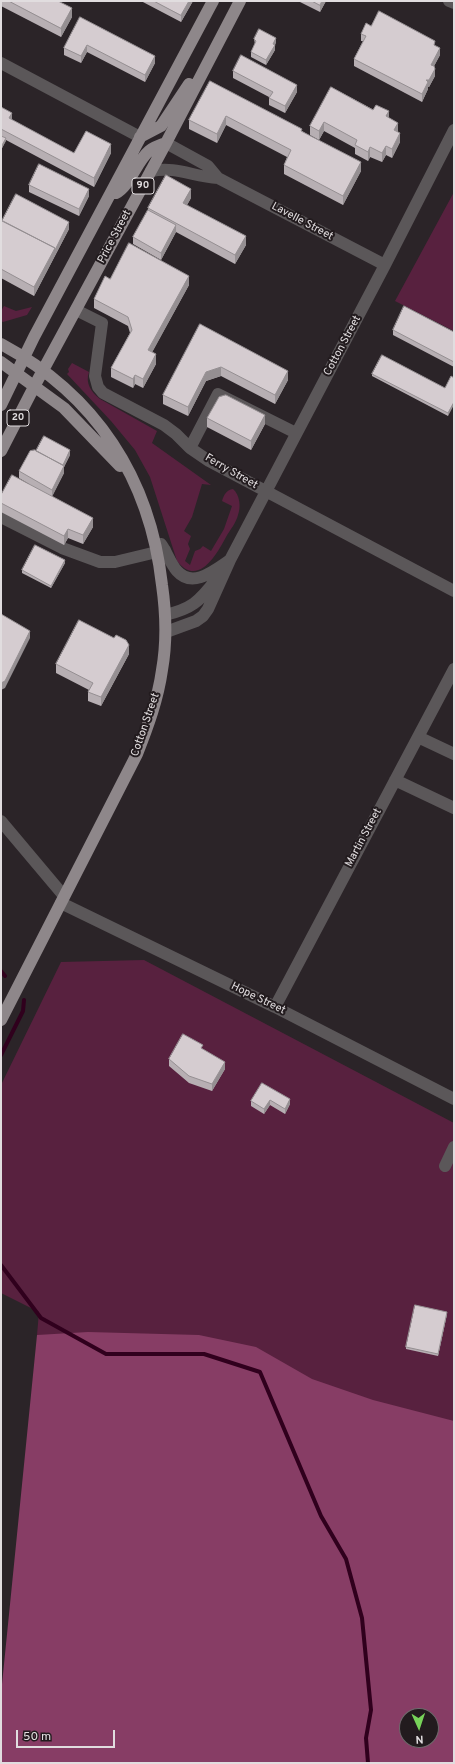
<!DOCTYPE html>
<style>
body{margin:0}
#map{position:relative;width:455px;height:1764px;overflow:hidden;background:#2b2428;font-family:Overpass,sans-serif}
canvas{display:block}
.frame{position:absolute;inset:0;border:2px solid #e1dddf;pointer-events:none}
.north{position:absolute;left:399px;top:1708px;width:40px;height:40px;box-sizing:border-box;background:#221b1e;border:1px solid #6e696b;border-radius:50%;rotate:177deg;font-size:11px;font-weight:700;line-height:16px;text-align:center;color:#e1dddf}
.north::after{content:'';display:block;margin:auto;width:14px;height:18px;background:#77d259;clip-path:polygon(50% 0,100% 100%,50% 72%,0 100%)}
.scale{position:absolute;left:16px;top:1730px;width:99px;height:18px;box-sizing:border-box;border:2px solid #e1dddf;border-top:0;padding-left:5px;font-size:12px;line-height:14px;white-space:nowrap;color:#e1dddf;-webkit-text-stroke:3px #221b1e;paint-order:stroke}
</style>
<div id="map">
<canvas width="455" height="1764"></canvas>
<div class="frame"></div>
<div class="north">N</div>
<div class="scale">50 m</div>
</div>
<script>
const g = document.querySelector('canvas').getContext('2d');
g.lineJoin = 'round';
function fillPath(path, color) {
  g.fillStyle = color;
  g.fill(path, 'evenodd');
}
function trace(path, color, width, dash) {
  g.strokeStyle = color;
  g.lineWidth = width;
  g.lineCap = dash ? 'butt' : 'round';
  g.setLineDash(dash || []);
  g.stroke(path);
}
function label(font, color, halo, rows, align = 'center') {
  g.font = font + ' Overpass,sans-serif';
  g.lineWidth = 4;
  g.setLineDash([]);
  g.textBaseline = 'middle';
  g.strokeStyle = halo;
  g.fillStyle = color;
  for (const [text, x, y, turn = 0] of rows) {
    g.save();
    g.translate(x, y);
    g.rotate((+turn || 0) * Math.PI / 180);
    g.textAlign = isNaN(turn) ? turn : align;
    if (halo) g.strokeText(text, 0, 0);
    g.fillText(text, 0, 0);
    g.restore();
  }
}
fillPath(new Path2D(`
 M454,192V331L395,301Z
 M4,306L16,311L32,307L27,315L3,322L1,321V311Z
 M72,363L89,372C85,383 91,392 100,399L157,431L152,443L211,485L202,484L192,517L184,531L191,536L188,544L190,549L185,561L190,565L195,551L200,549L203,546L211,551L224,529L232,506L222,501C224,495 226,490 233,489C240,495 241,507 238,515C236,523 230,530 226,537C217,554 198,588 177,561L150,477L135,450L111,421L67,374L69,372L68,369Z
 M144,960L454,1123V1432L151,1380L37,1335L39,1312L1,1293V1085L61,962Z`), '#58213f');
fillPath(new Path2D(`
 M88,1332L199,1335L256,1347L312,1379L373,1400L454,1421V1763H1V1694L37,1335ZM407,1716H431V1740H407Z`), '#873d65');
trace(new Path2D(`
 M1,971L5,976
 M1,1055L23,1011L24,1000
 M1,1265L41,1318L106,1354H204L260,1372L321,1516L346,1559L362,1618L371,1710L366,1738L368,1763`), '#30001d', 4);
trace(new Path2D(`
 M449,1L454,3
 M1,63L140,137
 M166,143L208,166L218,178L385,265
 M151,171C178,166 193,177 218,178
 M76,310L102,323L95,376L98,387L103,393L164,425L176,434L190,448L209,461L454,591
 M190,448L218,394L296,433
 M1,517L62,548L100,562H115L165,550
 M161,544C167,552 170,563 177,571C193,589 215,570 230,560
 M165,615C191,609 199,602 215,581
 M166,632L196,621L203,616L208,609L230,560L385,265L454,130
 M418,737L454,754
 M395,780L454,808
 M1,821L64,896
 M61,903L275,1007L454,1099
 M275,1007L454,669
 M445,1166L454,1147`), '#5b5759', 12);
trace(new Path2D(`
 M140,137L161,126L189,84
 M116,193C129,187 137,161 149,151C154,147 160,145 166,143
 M1,344C96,395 150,478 162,585C166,613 167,642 162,670C158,699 148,726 137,754L1,1020
 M1,362L64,408L120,466
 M1,405L34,337L213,1
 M1,451L35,385L166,143L240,1`), '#8e878a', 12);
fillPath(new Path2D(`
 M1,1H58L72,17L61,37L1,6Z
 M141,1H193L181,22Z
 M298,1H326L320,12Z
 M80,17L155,63L145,82L87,52L81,63L64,55V48Z
 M371,26L435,46L440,55L434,66L435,76L429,87H428V89L422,102L354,66V59L363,41H361V34Z
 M254,39L276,42L275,45V50L266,65L251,57V52L255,44Z
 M233,71L297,92L285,113L269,105V97L233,78Z
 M210,81L302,131L361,171L343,205L284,174V165L287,157L226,125L217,143L189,129V120Z
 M331,87L389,118L398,132L400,142L392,158L386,155L382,162L370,157L368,161L355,154V148L324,131L319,140L310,135V126Z
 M1,107L12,120L74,153H111L94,187L6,140L1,150Z
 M29,185L89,196L79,216L29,192Z
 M191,198L187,205L246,245L235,264L176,232L161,260L133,244V237L148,210V208Z
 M1,220L69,229L34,296L1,278Z
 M110,279L189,285L152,352L156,364L143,388L135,384L133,388L111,377V368L130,333L128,326L94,308V299Z
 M200,324L288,380L275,404L221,376L206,381L188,416L163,404V395Z
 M393,330L454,332V367L393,335Z
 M372,374L445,388L454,378L448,416L372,376Z
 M207,418L265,424L251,450L207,427Z
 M70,455L64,467V473L52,496L93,527L83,544L68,538L64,545L1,512V495L29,484L19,478V471Z
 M65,563L51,588L22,573V570Z
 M129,654L101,706L88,701V692L89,690L56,673V664Z
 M203,1049L225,1069L212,1091L189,1083L169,1066V1059Z
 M262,1083L290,1104L285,1114L270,1105L264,1114L251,1106V1101Z
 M447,1314L438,1356L406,1349V1347Z`), '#b7afb3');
fillPath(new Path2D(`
 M189,1H193L181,22V15Z
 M322,1H326L320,12V5Z
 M72,8V17L61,37V28Z
 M276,38V42L275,45V50L266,65V60L273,44Z
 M87,45V52L81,63V56Z
 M440,48V55L431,72V65Z
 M155,56V63L145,82V75Z
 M435,69V76L429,87H428V89L422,102V94L426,80Z
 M297,85V92L285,113V106Z
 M389,111V120L386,116Z
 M12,113V122L9,118Z
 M226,116V125L217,143V134Z
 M324,122V131L319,140V131Z
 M398,123V132L394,130Z
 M400,133V142L392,158V149Z
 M6,138V141L1,150V147Z
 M111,144V153L94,187V178Z
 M386,146V155L382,162V153Z
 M370,147V157L368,161V152Z
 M361,162V171L343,205V196Z
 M89,189V196L79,216V209Z
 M191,189V198L183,212V203Z
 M69,222V229L34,296V287Z
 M176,225V232L161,260V253Z
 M246,236V245L235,264V255Z
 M189,276V285L148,360V350Z
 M156,354V364L143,388V379Z
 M221,367V376L206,381L188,416V407L206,372Z
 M288,371V380L275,404V395Z
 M135,375V384L133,388V379Z
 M454,402V405L448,416V413Z
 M265,415V424L251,450V441Z
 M70,450V455L64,467V473L52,497V490L62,467Z
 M93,518V527L83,544V535Z
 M68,529V538L64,545V536Z
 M65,560V563L51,588V586Z
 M30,631V638L5,688L1,690V683Z
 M129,645V654L101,706V697Z
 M225,1062V1069L212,1091V1084Z
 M290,1099V1104L285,1114V1109Z
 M270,1100V1105L264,1114V1109Z
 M447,1312V1314L438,1356V1354Z`), '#958f92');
const building = new Path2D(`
 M9,1H58L72,8L61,28Z
 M154,1H189L181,15Z
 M312,1H322L320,5Z
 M379,11L435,41L434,45L440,48L431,65L434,66L435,69L429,80H426L428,82L422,94L354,59L366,36L361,34L366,23L371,26Z
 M80,17L155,56L145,75L87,45L81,56L64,48Z
 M259,29L276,38L273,44L275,45L266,60L251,52L256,41L254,39Z
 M241,55L297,85L285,106L269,98L273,92L233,71Z
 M210,81L302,129L301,131L361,162L343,196L284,165L291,150L226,116L217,134L189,120Z
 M331,87L373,110L376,105L389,111L386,116L398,123L394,130L400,133L392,149L386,146L382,153L370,147L368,152L355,145L357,140L324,122L319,131L310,126Z
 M1,107L12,113L9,118L74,153L86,131L111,144L94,178L1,129Z
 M1,136L6,138L1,147Z
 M39,164L89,189L79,209L29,185Z
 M166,175L191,189L183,203L246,236L235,255L148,208Z
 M16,194L69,222L55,250V248L2,221Z
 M148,210L176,225L161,253L133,237Z
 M1,220L55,248L34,287L1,269Z
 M129,243L189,276L148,350L156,354L143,379L135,375L133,379L111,368L132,330L128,317L94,299L105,276L110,279Z
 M404,306L454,332V362L393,330Z
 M200,324L288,371L275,395L221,367L206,372L188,407L163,395Z
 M382,355L445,388L451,376L454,378V402L448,413L372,374Z
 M226,395L265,415L251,441L207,418L219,397Z
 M44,436L70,450L63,465L36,451Z
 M35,450L64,466L52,490L19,471L30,451Z
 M12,475L93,518L83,535L68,529L64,536L1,503V495Z
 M35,545L65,560L51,586L22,570Z
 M1,614L30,631L5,681L1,683Z
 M79,620L114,638L116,635L126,640L129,645L101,697L88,692L93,683L56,664Z
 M183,1034L203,1045L201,1048L225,1062L212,1084L189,1076L169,1059Z
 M262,1083L290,1099L285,1109L270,1100L264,1109L251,1101Z
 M415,1305L447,1312L438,1354L406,1347Z`);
fillPath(building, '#d5ccd0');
trace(building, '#958f92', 1);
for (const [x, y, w] of [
 [143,186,22],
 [18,418,22]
]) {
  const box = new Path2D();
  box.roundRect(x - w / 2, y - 8, w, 16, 3);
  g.fillStyle = '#221b1e';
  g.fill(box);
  trace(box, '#e1dddf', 1);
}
label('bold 10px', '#e1dddf', null, [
 ["90",143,186],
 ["20",18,418]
]);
label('11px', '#e1dddf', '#221b1e', [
 ["Lavelle Street",302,222,28],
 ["Price Street",115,237,-62],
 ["Cotton Street",343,346,-62],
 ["Ferry Street",231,472,30],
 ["Cotton Street",146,725,-71],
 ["Martin Street",364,838,-62],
 ["Hope Street",258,999,26]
]);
</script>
